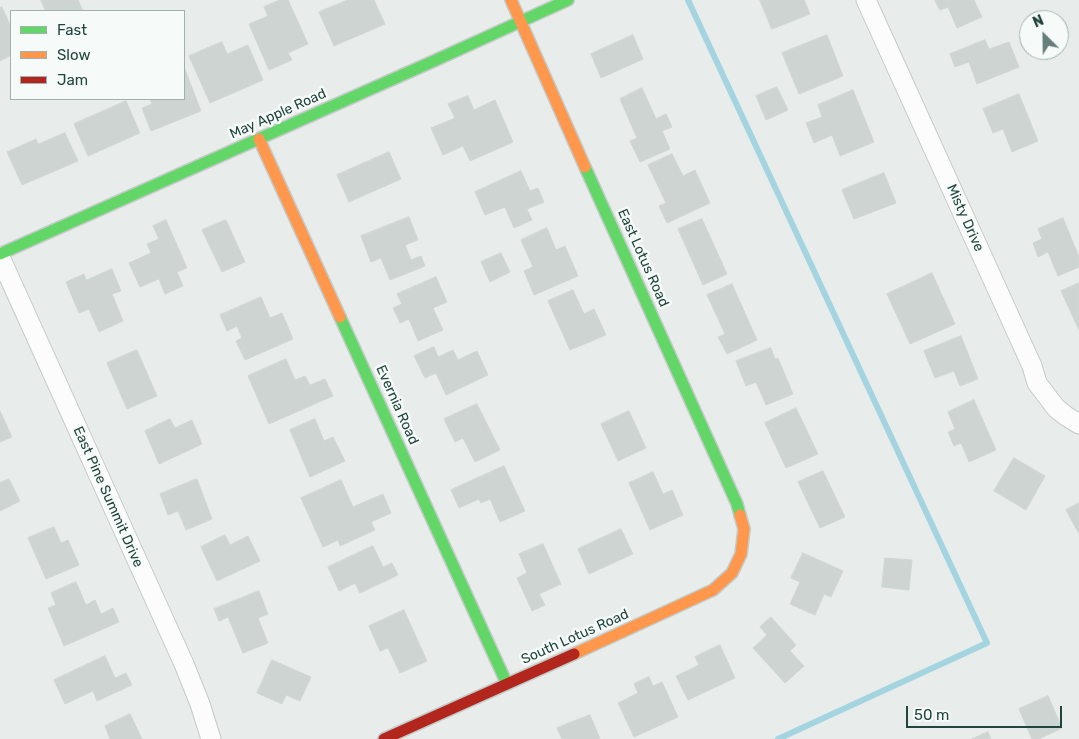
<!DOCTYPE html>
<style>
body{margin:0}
#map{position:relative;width:1079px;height:739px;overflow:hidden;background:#e8edeb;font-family:Rubik,sans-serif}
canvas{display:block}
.legend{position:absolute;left:10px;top:10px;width:175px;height:90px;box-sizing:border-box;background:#f6fbf9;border:1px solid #a1b2ae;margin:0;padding:6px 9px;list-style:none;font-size:15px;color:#21443d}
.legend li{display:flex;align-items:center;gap:10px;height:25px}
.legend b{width:25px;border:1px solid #a1b2ae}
.north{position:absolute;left:1019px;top:10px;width:50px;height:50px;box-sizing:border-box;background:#f6fbf9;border:1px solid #a1b2ae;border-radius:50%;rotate:337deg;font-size:14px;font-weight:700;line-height:20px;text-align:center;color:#21443d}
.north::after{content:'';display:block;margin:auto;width:18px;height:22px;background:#677f7a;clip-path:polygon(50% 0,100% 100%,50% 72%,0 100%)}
.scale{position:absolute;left:906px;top:706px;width:156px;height:22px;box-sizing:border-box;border:2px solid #21443d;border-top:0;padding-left:6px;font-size:15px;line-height:18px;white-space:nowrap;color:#21443d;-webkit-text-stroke:4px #f6fbf9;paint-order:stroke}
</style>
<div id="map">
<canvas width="1079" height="739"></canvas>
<ul class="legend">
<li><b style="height:6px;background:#63d668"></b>Fast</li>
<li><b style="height:6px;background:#ff974d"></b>Slow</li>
<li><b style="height:6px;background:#b3261e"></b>Jam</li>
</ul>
<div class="north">N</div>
<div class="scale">50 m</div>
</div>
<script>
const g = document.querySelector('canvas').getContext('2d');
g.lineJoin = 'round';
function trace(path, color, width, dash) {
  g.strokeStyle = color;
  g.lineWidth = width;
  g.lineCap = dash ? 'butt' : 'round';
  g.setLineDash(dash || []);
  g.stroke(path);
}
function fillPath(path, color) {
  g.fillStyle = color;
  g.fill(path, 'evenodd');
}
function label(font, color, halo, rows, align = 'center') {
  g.font = font + ' Rubik,sans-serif';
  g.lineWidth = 5;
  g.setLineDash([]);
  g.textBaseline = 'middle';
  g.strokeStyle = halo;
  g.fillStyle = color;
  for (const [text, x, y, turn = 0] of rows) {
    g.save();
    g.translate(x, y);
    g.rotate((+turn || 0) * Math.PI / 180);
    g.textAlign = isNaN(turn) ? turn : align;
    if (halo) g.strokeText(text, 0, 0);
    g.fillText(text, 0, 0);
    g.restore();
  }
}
trace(new Path2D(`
 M688,0L987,643L778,739`), '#a3d4e0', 6);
const building = new Path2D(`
 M41,0H78L83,11H46Z
 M280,0H288L308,44L288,53L292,60L269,70L249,24L268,16L264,7Z
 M348,0H374L385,24L334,46L319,12Z
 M760,0H804L810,14L772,29Z
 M935,0H974L982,17L957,28L948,7L940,10Z
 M2,7L11,27V55L0,61V8Z
 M633,35L643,59L601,78L591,54Z
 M827,35L843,76L799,94L782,53Z
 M985,40L989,49L1009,42L1019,67L977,84L969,62L955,67L950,54Z
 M222,42L227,54L248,45L263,80L210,103L189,56Z
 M184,67L201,111L151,131L142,108L152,104L150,99H184Z
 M777,87L788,110L766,120L756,96Z
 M642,88L656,119L666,114L672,127L662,131L670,149L640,162L630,141L637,138L620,99Z
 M853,90L874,142L840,156L832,135L814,143L806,123L822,117L818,105Z
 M1019,94L1038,141L1012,152L1003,129L993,133L983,109Z
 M468,96L474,110L495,100L513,142L470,161L463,146L443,155L431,128L455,118L448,104Z
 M126,101L140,133L88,156L74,124Z
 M65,133L78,161L22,185L7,152L36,139L38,144Z
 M389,152L401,179L349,202L337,175Z
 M672,154L683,176L695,170L710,203L667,223L659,206L666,203L648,165Z
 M521,171L530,191L538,188L544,202L527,209L532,220L514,228L505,207L485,215L475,192Z
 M884,173L896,203L854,219L842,190Z
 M409,217L418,240L405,245L411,260L421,256L425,266L390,280L381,258L371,262L361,236Z
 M1063,218L1079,257V267L1058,276L1048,252L1038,257L1033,243L1042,239L1038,229Z
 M702,219L727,274L703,285L678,229Z
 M166,220L187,268L177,272L183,286L165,294L159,279L140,287L129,263L151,253L147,244L159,239L153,226Z
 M226,220L245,262L222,272L202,230Z
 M547,228L556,250L565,246L578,276L534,295L524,271L533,267L521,240Z
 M501,253L510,272L490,282L481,262Z
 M112,269L121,291L112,294L123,321L99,332L89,309L79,313L66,282L84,274L86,280Z
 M932,273L955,324L910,344L887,294Z
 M436,277L447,302L433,308L443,330L418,341L409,319L400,323L393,308L402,304L397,294Z
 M1079,283V330L1061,291Z
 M732,284L757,340L727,354L718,337L725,334L707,295Z
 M573,290L584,314L594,309L606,335L570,350L548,301Z
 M261,297L270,318L282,313L293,339L245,360L236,341L242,338L237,326L227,331L220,315Z
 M961,336L978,379L960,386L954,371L935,378L924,351Z
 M434,347L438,357L453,350L458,360L477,351L488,375L446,395L436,373L425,378L414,356Z
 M771,348L775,359L778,358L793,394L766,405L756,382L746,386L736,361Z
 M137,350L157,396L127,409L107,363Z
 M286,359L295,380L305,376L310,385L325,379L333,396L269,424L248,376Z
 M974,400L996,450L969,462L961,443L954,446L948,432L955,429L948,412Z
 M477,404L500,450L475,462L463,438L455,442L444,419Z
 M796,408L818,454L786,468L765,423Z
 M0,411L12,437L0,442Z
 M629,411L646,448L618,461L601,424Z
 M170,419L175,428L192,420L202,444L159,464L145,431Z
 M315,419L324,441L333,437L345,461L310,477L290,430Z
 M1014,458L1045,476L1026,510L994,491Z
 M504,466L525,511L500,522L490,499L481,503L479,499L459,508L451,490Z
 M823,471L845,517L820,528L798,482Z
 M653,472L663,494L672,490L683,515L650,530L629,483Z
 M9,479L20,501L0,511V483Z
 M197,479L212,519L186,530L178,511L168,515L160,494Z
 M341,480L353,507L383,494L391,513L371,522L375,530L340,546L338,540L323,547L301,498Z
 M1079,503V532H1078L1066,510Z
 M54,527L61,543L68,540L79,565L46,579L28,538Z
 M621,529L633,554L589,574L578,549Z
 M225,535L230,545L248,536L260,561L217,581L201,547Z
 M543,544L561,584L539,594L545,605L532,611L517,578L527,573L519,554Z
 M373,546L383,567L392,563L398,575L360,593L355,583L339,591L328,567Z
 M803,553L843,571L831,597L824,594L815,615L790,604L800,582L791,578Z
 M885,558L912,560L909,590L882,587Z
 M76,582L86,605L95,600L101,614L113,608L119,622L64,646L48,608L56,605L51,593Z
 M259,591L268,614L258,618L268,643L243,653L228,617L219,621L214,609Z
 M404,610L427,661L400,673L388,648L380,651L369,626Z
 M771,617L796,645L790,651L804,666L785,683L753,648L767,635L760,627Z
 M720,645L735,678L688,700L676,676L699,665L695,657Z
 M105,656L115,678L126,673L132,685L97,701L93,691L65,704L54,680Z
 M272,660L311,677L300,701L286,695L282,704L257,693Z
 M649,677L653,686L662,682L678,717L634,737L618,703L638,693L634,684Z
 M1048,696L1062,728L1039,739H1032L1019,709Z
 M130,714L142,739H110L105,726Z
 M590,715L600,739H562L557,728Z
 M988,732L991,739H972Z`);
fillPath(building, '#cdd4d2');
trace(building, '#d0d6d4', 1);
const street = new Path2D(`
 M866,0L1032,366L1037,383L1056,408L1066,416L1079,424
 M0,257L184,664L200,704L211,739`);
const fast = new Path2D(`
 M585,167L737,504L740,515
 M0,254L436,60L568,0
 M340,317L507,684`);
const slow = new Path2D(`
 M511,0L585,167
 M259,139L340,317
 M574,654L713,590L732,573L741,554L744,529L740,515`);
const jam = new Path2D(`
 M384,739L574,654`);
trace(street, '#c4cac8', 21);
trace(fast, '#c3cbc8', 14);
trace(slow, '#c3cbc8', 14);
trace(jam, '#c3cbc8', 14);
trace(street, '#fcfcfc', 19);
trace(fast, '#63d668', 11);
trace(slow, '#ff974d', 11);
trace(jam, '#b3261e', 11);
label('14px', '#21443d', '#f6fbf9', [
 ["May Apple Road",278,114,-24],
 ["Misty Drive",965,218,66],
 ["East Lotus Road",643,258,66],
 ["Evernia Road",397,405,66],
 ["East Pine Summit Drive",108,497,66],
 ["South Lotus Road",575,637,-24]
]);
</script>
